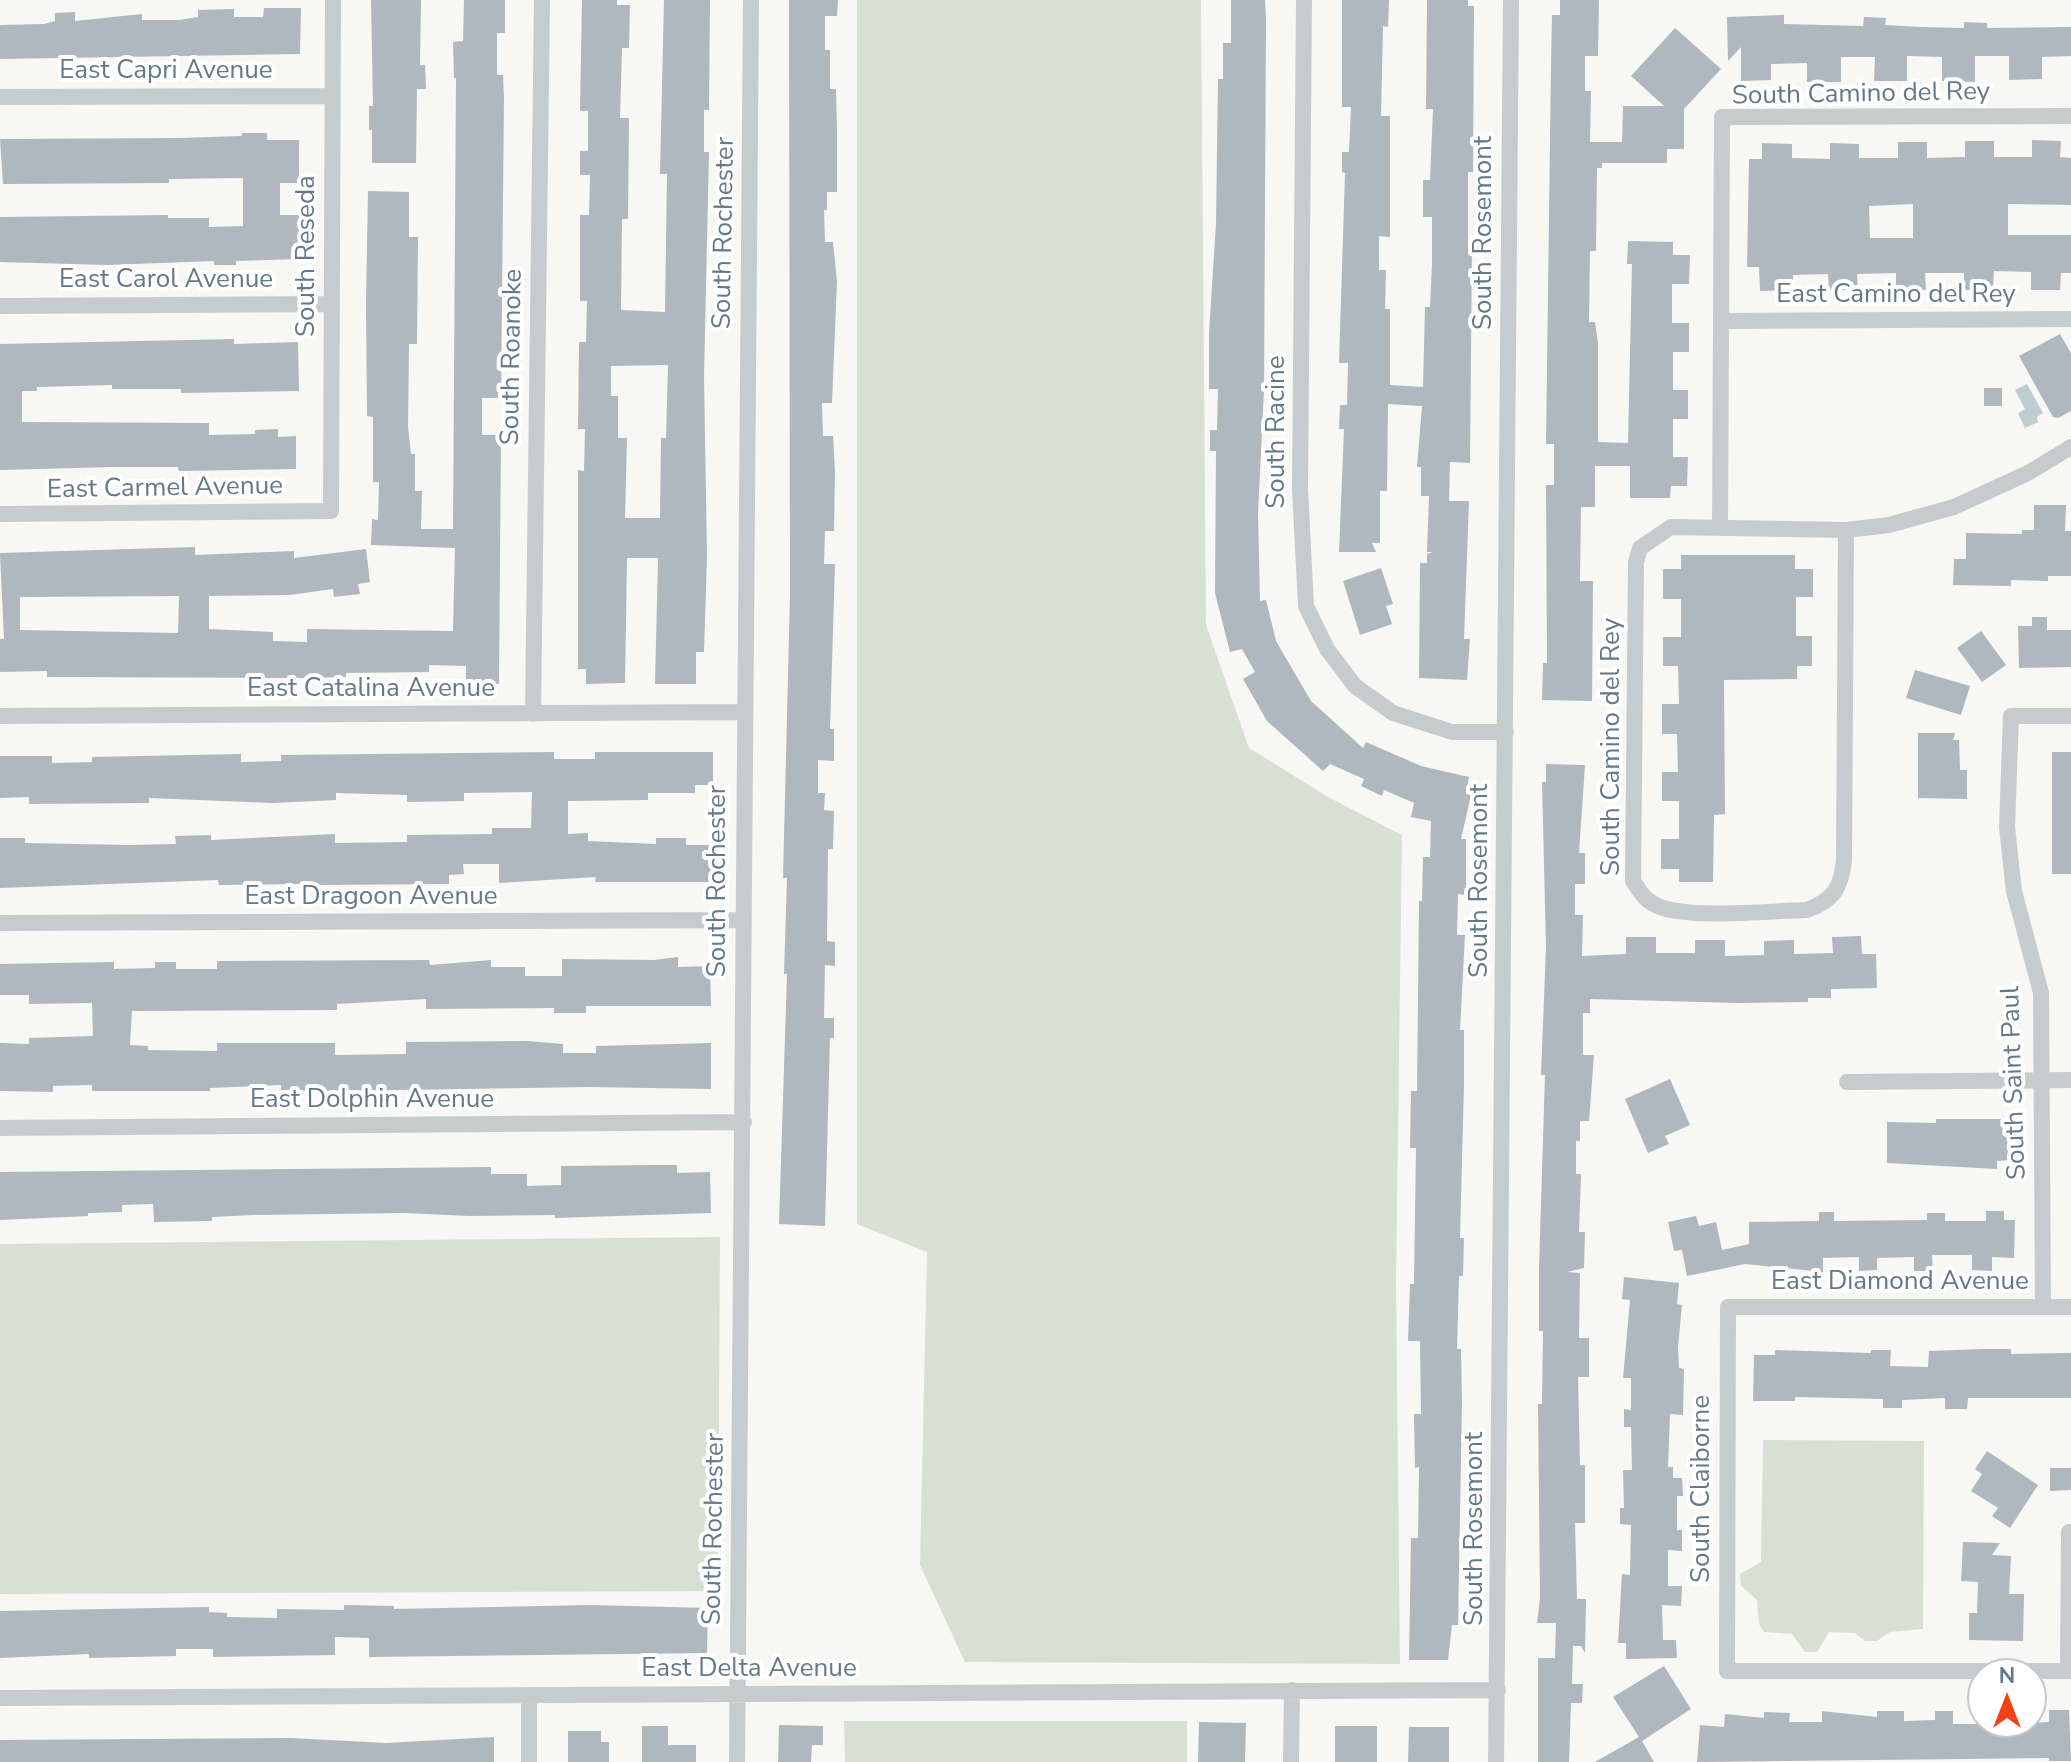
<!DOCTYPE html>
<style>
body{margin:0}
#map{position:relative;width:2071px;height:1762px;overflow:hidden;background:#f7f7f3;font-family:"Nunito Sans",sans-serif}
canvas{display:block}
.north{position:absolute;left:1967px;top:1658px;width:80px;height:80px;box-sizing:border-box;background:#fff;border:2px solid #c1c9cf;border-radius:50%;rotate:0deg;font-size:22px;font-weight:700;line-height:32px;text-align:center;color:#637988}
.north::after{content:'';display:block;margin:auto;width:28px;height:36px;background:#f44217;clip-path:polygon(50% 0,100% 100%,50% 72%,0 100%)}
</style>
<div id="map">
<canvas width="2071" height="1762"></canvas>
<div class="north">N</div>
</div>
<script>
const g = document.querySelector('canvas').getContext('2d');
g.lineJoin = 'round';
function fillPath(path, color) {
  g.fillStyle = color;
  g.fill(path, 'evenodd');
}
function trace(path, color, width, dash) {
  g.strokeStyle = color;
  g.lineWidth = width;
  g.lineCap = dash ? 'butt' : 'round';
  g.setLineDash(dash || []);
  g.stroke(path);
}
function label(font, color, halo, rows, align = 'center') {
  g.font = font + ' "Nunito Sans",sans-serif';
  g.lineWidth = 8;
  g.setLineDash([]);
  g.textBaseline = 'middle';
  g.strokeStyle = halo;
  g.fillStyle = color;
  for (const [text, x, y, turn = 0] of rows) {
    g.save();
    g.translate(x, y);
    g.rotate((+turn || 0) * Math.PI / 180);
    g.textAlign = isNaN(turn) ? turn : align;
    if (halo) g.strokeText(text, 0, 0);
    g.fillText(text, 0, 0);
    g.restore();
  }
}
fillPath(new Path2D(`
 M857,0H1201L1206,625L1249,748L1328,797L1402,835L1396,1282L1400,1664L965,1662L920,1565L927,1252L857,1224Z
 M720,1237L718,1591L0,1594V1244Z
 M1763,1440L1924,1441L1923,1629L1890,1632L1877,1641H1865L1855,1633L1829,1632L1817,1652H1805L1792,1634L1764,1632L1759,1624L1757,1600L1741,1586L1740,1574L1761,1562Z
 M844,1721H1187V1762H845Z`), '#d8e0d4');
fillPath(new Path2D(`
 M2027,384L2043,413L2037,417L2038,422L2025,428L2018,413L2025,409L2015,390Z`), '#bfccd0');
fillPath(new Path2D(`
 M371,0H421L420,65H425L426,89H417L416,163H372V130H369V106H373Z
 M464,0H505V33H497V75H503L504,98L501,398H482V435H501L499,684H466V666L429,665V672L346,673V677L308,678L47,677V671L0,672V639H4L0,553L195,547V555L294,551V558L366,549L370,582L358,584L360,594L334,597L333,589L290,595L209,596V629L273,632V641L307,642V629L453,631L455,548L371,545L372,519L378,520L379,482H373V417L367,416L366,302L368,191L409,192V237H418L417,344H409L408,427L411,454H415V491H422L421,529H453L456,78H454L453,42L463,41ZM179,596L178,633L20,630V597Z
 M582,0H617V5H630L629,48H622L620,118H629L628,219H622L621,310L665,312L667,174H660L664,0H710L709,110H704V152H709L704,376L707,557L704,652H696V684H655L658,558H627L625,683L586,684V669H578V470L584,471L585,429H578L579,342H586L587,301H580V215H589L590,175H580V151H588V111H580ZM668,365L666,438H661L660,518H625L627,438H618V396H611V366Z
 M789,0H838L837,16H825V50H830V89H836L837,131V192H827V210H824L825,242H833L837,281L832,403H822L823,436H833L835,473L834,531H825L824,564H835L830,729H834V761L818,760V793H825L824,810L834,811L833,849H828L827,941L835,942V966L825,965L824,1018H834V1038H830L825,1226L779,1224L787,974H784L787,878H783L790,594Z
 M1231,0H1265L1266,18L1264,390L1258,514L1260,601L1266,600L1276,641L1311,701L1363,748L1366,742L1421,766L1469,777L1466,794L1471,795L1461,839H1466V895L1458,894L1457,935H1465L1460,1030H1464V1084L1460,1238H1464L1463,1276H1459L1457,1349H1461L1462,1403L1458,1625H1452L1448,1660H1409L1411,1538H1418L1419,1467L1415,1468L1414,1414H1421L1420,1341H1408L1410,1284H1414L1416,1148H1410L1411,1091H1417L1419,901H1422L1423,857H1430L1431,821L1411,817L1414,803L1384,790L1382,796L1361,786L1364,779L1330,764L1323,771L1267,721L1243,679L1255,672L1242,649L1230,652L1215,593L1216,451H1210V430H1217L1218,389H1209V333L1216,224L1218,79H1223V43H1231Z
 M1342,0H1389L1388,27L1383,26L1381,116H1390V237L1379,236V270H1386L1385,309H1390V385L1423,387L1425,307H1430L1432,264V217H1423V180H1430L1433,109H1426L1427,0H1468V6H1474L1473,172H1468V245H1472L1470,463L1450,462L1449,501H1469L1464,639H1470L1467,680L1419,678L1420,563H1427V554L1433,552H1427L1429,496H1421V467H1417L1422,406L1388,404L1387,491H1380V543H1372L1376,552H1339L1344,429H1339L1340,405H1347L1348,363H1339L1345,173L1342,172V152H1349L1351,107H1342Z
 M1560,0H1599L1598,56H1585V91H1591L1590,142H1622L1623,106H1664L1631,76L1675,28L1721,69L1684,109V149H1667V163H1602V168H1597L1596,251H1590L1589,322H1595L1598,343V442L1628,443L1632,264H1627L1628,241L1673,242V255H1690L1689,284H1672V323H1689V352H1673V390H1688V419H1673V457H1688L1687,486H1671L1670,498H1630V466H1595V507H1581L1580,581H1593L1592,701L1542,700L1543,663H1547L1546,485H1554V444H1546L1551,65L1552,15H1560Z
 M264,8H301L300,54L0,59V25L44,24L55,21V13L75,12V21L142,14V20H179L198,17V10L234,9V17H263Z
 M1784,15V24L1863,26L1864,17L1886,18L1885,25L1921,27L1964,28V22L1987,23V28L2071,27V56L2042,57V79L2009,80V56H1975V82L1942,81V57L1907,56V81H1874L1875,57H1841V82H1807V63L1771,64V80L1741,81V47L1728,61L1727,17Z
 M242,133H267V140H299V183H280V215H299V259L236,261V265H214V261L107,265L0,262V217L168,215V218H209V227L243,226V178L169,179V183L3,184L0,139L179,138L242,136Z
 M2032,140L2061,141L2060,157L2071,158V205L2008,204V235H2071V273H2061L2060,290H2031V272L1994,271L1993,290H1964V273H1925L1926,290H1896V273L1857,274L1858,290H1829L1828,274L1793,275V290L1760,291L1759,267H1747L1749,159H1762V143L1792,144V158L1830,159V143L1859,144V158H1898V142H1927V158L1965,157V141H1994V157H2032ZM1913,204V238H1870L1869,206Z
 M2060,334L2071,353V411L2058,418L2053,417L2019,356Z
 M234,339V344L298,342L299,391L181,393V389H112V385L37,387V391H22V422L209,423V435L255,434V430L278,429V437L296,436V469L179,471L178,467H113L0,470V344Z
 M1984,388H2002V406H1984Z
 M2034,505H2066L2065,531H2071V576H2048V581L2011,580V586L1953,585L1954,559H1966V533L2022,534V530H2034Z
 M1681,555H1795V569H1813V597H1796V636H1812V666H1797V679L1724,680L1725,814L1714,815L1713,882H1679V869H1661V839H1679V801H1662V772H1678L1677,734H1662V704H1679L1678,666H1663V637H1681V599H1663V569H1681Z
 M1381,568L1393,604L1386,606L1392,624L1360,635L1343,581Z
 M2032,617H2047V630H2071V667L2019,668L2018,626H2032Z
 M1981,631L2006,665L1982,682L1957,648Z
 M1915,670L1970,686L1961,715L1906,698Z
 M1918,733H1955L1953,740H1959L1960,770H1967V799L1918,798Z
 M554,752V759H595V752H713V785H695V793H648V800L568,801V834L588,833V841L656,844V838H686V845H713V882H595L596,877L499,883V864H463L464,874L449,875V884L317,885V891H302V884L219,885L218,880L0,888V838H25V843L130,845L176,844L175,836L211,835V840L335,834V843L407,842V835L492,834V828H531L532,792L464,793V801L407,802V795L336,793V800L273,803L149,798V803L29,804V797L0,798V756H52V763L92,762V757L241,754V762L281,761V755Z
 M2052,752H2071V874H2052Z
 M1546,764L1585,765L1579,853H1585V884H1575V915H1583L1582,956L1626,954V937H1656V953H1695V940H1725V956L1764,955V941L1794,940V954L1833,953L1832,937L1861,936L1862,954H1876L1877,988L1831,989V998H1808V1002L1738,1003L1590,999V1013H1583V1055H1594L1589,1121H1580V1141H1576V1174H1581L1579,1232H1585L1584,1268L1567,1272L1580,1273L1579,1338H1589V1377H1578L1580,1465H1585V1523H1575L1577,1599H1586L1585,1653L1581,1646H1573L1572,1684H1583L1582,1703H1571L1569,1762H1538V1658H1555L1556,1623H1537L1540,1598L1538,1404H1542L1543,1331H1539V1268L1545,1075H1541L1546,947L1542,782H1546Z
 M678,957V967L710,966L711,1006H586V1013H554V1008L426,1009V999L337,1004V1010L132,1011L130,1045L148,1046V1050L217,1051V1043H335V1055L406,1054V1042L527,1041L563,1044V1053H596V1046L711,1043V1089L589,1087L335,1091L281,1090V1085L210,1088V1091H92V1085L53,1086V1092L0,1091V1043L29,1044V1038L93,1036L92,1003L29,1004V995H0V964L114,962V969L155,968V962H176V969H217V961L429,960L430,965L491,960V967H525V976H562V959L654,960Z
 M1670,1079L1690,1125L1665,1136L1669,1144L1648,1153L1625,1099Z
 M1936,1119H2004V1132H2012V1160L1997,1161V1169L1887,1163V1122L1936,1123Z
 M654,1165H677V1173L710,1172L711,1213L555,1218V1215L469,1216L406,1213L254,1215L212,1217V1221L154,1222L153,1204L122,1205V1212L88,1213V1216L0,1220V1172L491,1167V1174H527V1186L561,1185V1166Z
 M1986,1211H2004V1220H2015L2014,1258L1992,1257V1271L1972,1270V1255H1932L1933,1271H1914V1257L1877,1258V1270L1859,1271V1257L1823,1258V1272L1745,1264L1687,1276L1682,1250L1674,1251L1668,1222L1696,1216L1699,1226L1716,1222L1722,1250L1749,1244V1222L1819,1221V1212H1834V1221L1927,1220V1213H1945V1221H1986Z
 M1624,1277L1679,1283L1677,1304L1682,1305L1678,1347L1679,1368L1684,1369L1683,1415L1670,1414L1668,1467H1673V1478H1682L1683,1496H1677V1530H1682V1551L1668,1550V1586H1682L1681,1606L1662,1605L1663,1640H1676L1677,1658L1626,1659V1643H1618L1622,1574L1630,1575L1631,1525L1620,1524V1508H1624L1623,1470H1632L1631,1427H1624V1409L1631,1410V1378H1623L1630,1300L1622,1299Z
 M1983,1349H2011V1354L2071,1353V1398H1968L1967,1409H1945V1398L1902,1400V1408H1883V1399L1795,1397V1401H1753L1754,1355H1775V1350L1871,1353V1350H1891L1890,1366L1928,1367L1929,1351Z
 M1987,1451L2038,1485L2010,1528L1992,1516L1998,1508L1971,1491L1982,1474L1975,1469Z
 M2050,1468H2071V1490L2050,1491Z
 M1963,1542L2000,1543L1992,1555L2011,1556L2009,1594H2024L2023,1641L1969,1640V1613H1977L1978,1582L1961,1581Z
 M344,1605L394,1606V1609L592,1605L708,1608L707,1653L369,1657V1638L335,1637V1655L213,1657V1649H176V1656L89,1658V1654L0,1658V1611L209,1607V1612L227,1613V1617L277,1618V1609L344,1610Z
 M1664,1666L1691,1709L1642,1741L1654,1762H1595L1639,1737L1613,1697Z
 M2049,1710H2069L2071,1761H2049V1758L1697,1762L1700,1725L1724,1727L1725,1714L1764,1718V1712L1790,1713L1789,1722H1822V1711L1877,1717V1711H1904V1721L1935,1720V1711H1953V1724H2010L2049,1722Z
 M1199,1722L1246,1723L1245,1762H1198Z
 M779,1725L823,1726V1745H812L811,1762H778Z
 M642,1726H668V1745H696V1762H642Z
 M1335,1726H1377V1762H1335Z
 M1409,1727H1449V1762H1408Z
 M568,1731H601V1742H609V1762H568Z
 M494,1737V1762H0V1740L291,1738L386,1743Z`), '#afb8be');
trace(new Path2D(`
 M1304,0L1300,489L1306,606L1327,649L1355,686L1393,713L1452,732H1506
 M0,97L332,96
 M0,306L332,304
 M1721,321L2071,319
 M0,514L331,511L333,0
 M1720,528L1722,117L2071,116
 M1846,530L1844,860C1841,888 1834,900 1807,910C1769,911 1693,919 1660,907C1646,902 1641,893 1633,881L1636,562L1640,548L1671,527L1846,530L1889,525L1954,507L2028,473L2071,447
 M533,714L542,0
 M0,716L743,712
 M0,923L743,920
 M1847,1082L2071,1080
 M0,1128L744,1122
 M2043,1307L2041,993L2014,891L2007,827L2011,716H2071
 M2071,1307H1728L1727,1671H2071
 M2068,1671L2069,1532
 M529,1695V1762
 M0,1698L1498,1690
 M737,1762L751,0
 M1291,1762L1292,1690
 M1496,1762L1511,0`), '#c6cbce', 16);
label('26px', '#637988', '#fff', [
 ["East Capri Avenue",166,72],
 ["South Camino del Rey",1861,95,-1],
 ["South Rochester",725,233,-89],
 ["South Rosemont",1485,233,-90],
 ["South Reseda",308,256,-90],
 ["East Carol Avenue",166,281],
 ["East Camino del Rey",1896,296],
 ["South Roanoke",513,357,-89],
 ["South Racine",1278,432,-90],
 ["East Carmel Avenue",165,489,-1],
 ["East Catalina Avenue",371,690],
 ["South Camino del Rey",1613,747,-90],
 ["South Rochester",719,881,-90],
 ["South Rosemont",1481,881,-90],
 ["East Dragoon Avenue",371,898],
 ["South Saint Paul",2015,1083,-92],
 ["East Dolphin Avenue",372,1101],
 ["East Diamond Avenue",1900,1283],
 ["South Claiborne",1703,1489,-90],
 ["South Rochester",715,1529,-89],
 ["South Rosemont",1476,1529,-90],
 ["East Delta Avenue",749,1670]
]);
</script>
